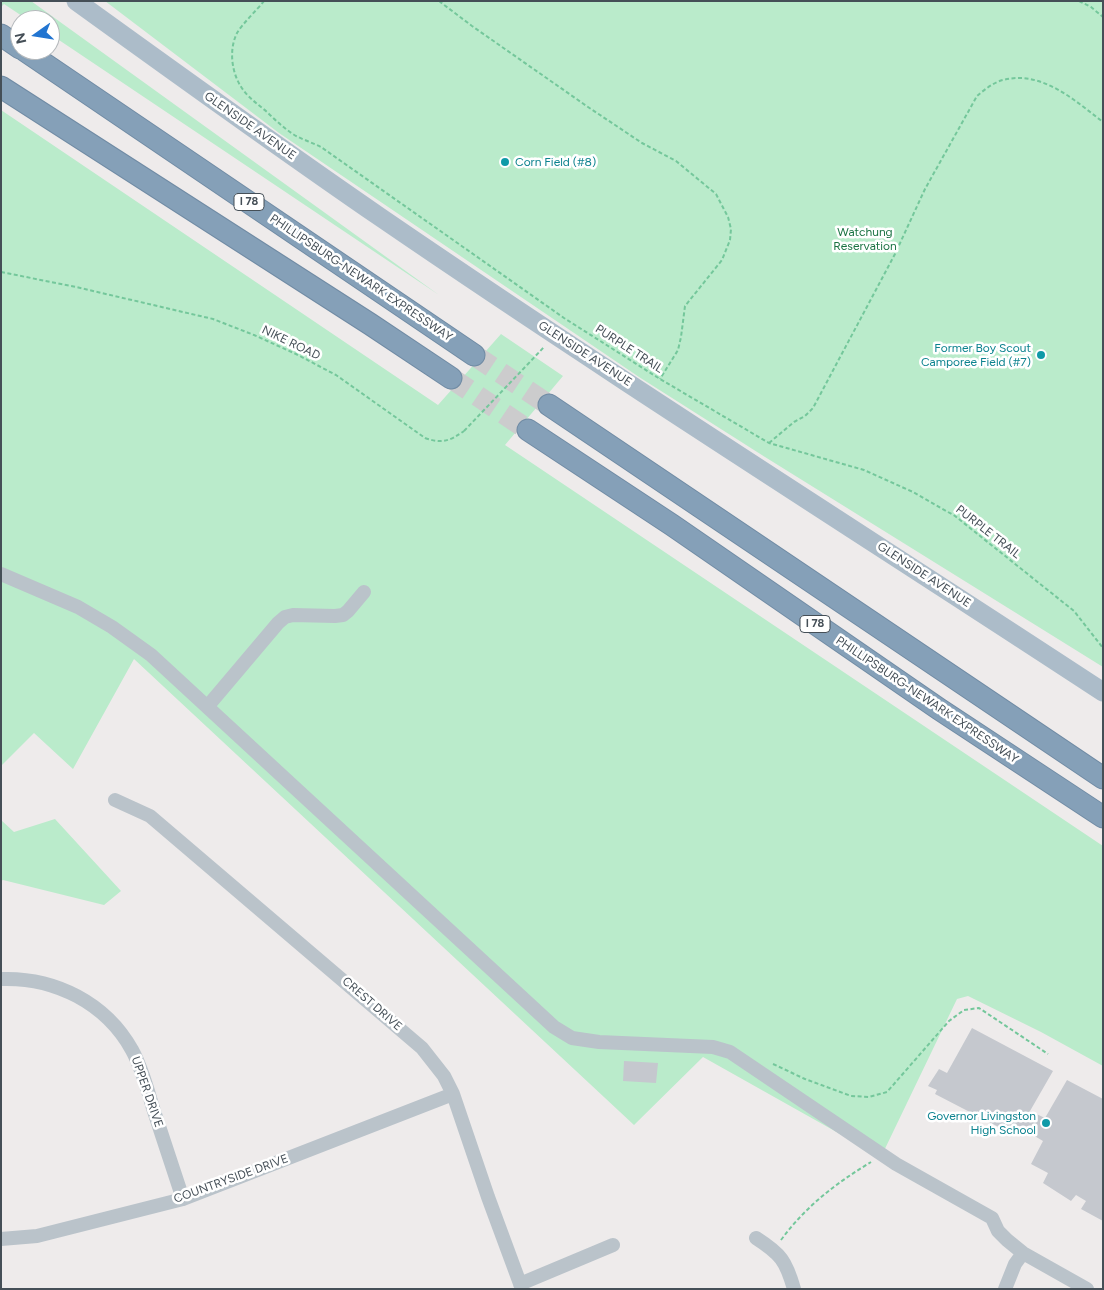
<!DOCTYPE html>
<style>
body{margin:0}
#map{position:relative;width:1104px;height:1290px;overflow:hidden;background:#eeebeb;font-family:Figtree,sans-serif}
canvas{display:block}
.frame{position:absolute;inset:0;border:2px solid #454f57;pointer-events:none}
.north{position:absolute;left:10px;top:10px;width:50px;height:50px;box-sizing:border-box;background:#fff;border:1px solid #b5b9bc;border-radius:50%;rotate:257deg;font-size:14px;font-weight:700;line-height:20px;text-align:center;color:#454f57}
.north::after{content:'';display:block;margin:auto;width:18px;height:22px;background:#2275d1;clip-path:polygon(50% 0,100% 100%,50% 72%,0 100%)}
</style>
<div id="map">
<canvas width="1104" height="1290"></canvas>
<div class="frame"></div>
<div class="north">N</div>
</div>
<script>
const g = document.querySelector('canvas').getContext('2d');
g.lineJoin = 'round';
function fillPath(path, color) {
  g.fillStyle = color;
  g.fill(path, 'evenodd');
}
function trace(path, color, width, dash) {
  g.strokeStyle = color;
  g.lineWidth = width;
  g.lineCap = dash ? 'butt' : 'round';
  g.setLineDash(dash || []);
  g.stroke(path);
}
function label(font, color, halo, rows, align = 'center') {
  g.font = font + ' Figtree,sans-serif';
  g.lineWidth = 5;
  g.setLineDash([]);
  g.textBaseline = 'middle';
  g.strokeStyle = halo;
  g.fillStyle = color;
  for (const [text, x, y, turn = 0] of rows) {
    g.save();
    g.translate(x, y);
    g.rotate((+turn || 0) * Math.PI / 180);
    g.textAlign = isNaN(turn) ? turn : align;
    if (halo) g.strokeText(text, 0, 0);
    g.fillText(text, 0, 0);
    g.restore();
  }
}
fillPath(new Path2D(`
 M1,1H31L439,295L50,34V20H28L4,4L1,7Z
 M105,1H1103V667L765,457L639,377L279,133Z
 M1,110L438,405L501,334L563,376L505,445L1103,846V1066L1041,1032L968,996L957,999L881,1157L703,1057L634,1125L134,659L73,769L34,733L1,766Z
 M55,819L121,891L104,905L3,880L1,881V820L14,832Z`), '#baebcb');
fillPath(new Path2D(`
 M972,1028L1053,1071L1030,1111L1045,1118L1067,1080L1103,1099V1221L1081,1209L1086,1201L1076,1195L1071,1201L1043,1183L1048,1173L1031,1164L1043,1141L1021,1128L1016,1136L935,1094L937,1090L928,1086L939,1069L947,1073Z
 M624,1061L658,1063L656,1083L623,1081Z`), '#c5c8ce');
trace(new Path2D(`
 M474,355L549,405
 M451,378L528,430`), '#cccccd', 21, [21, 11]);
const highway = new Path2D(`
 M1,35L20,48
 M24,50L474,355
 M1,87L370,324L451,378
 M549,405L1103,778
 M528,430L672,525L939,709L1103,817`);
trace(highway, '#708ba4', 23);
trace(new Path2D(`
 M264,1C257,10 243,23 237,33C228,51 232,76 244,91C250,99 259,105 267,112C276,121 285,129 296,136C304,140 313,143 321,147L564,318L660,379L769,443L864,470L913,492L955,516L1074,611L1103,648
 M439,1L472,26L588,107L642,143L676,161L716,194L728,217L731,229L730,240L722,260L685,306L681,337L678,350L660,379
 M1079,1L1091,7L1103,17
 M1,272L76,287L213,319L254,335L296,354L336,375L425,438C442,444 450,441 464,431
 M527,365L544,347
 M769,443L794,422L805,416L813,408L895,254L925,189L977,96C984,90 994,82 1003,80C1042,70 1074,100 1103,122
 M773,1064L805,1079L851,1096L869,1097L887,1092L949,1021L964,1010L979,1008L1048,1054
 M781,1240C806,1206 835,1184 871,1162`), '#74c79b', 2, [4, 2.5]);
trace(new Path2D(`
 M1,574L78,607L112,627L151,655L554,1027L572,1038L599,1042L713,1047L730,1052L896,1164L992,1218L998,1231L1007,1240L1023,1253L1087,1289
 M207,707L278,623L285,617L293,615L335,616L343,615L348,611L364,592
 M115,800L150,816L422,1048L444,1076L453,1094L488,1197L522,1289
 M1,979C55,977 106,1003 132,1050C142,1068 147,1088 153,1108C163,1138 173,1168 183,1199
 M756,1238C781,1254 786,1261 794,1289
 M1,1239L37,1236L183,1199L453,1094
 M520,1284L613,1245
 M1005,1289L1015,1264L1023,1253`), '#bac3ca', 14);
trace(new Path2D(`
 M76,1C177,74 278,147 380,217C618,380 862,534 1103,692`), '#acbcc9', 19);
trace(highway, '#85a0b8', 21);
trace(new Path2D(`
 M464,431L527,365`), '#74c79b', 2, [4, 2.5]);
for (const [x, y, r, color] of [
 [505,162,5,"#0f9aa8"],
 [1041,355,5,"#0f9aa8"],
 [1046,1123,5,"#0f9aa8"]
]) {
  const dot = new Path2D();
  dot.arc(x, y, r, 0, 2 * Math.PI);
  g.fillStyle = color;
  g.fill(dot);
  trace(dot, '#fff', 2);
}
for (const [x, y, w] of [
 [249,202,30],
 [815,624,30]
]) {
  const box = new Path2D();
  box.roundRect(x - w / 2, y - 8.5, w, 17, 4);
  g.fillStyle = '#fff';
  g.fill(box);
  trace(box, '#454f57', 1);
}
label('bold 11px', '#454f57', null, [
 ["I 78",249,202],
 ["I 78",815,624]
]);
label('12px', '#454f57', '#fff', [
 ["GLENSIDE AVENUE",250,126,35],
 ["PHILLIPSBURG-NEWARK EXPRESSWAY",361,278,34],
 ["NIKE ROAD",291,343,26],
 ["PURPLE TRAIL",629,349,33],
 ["GLENSIDE AVENUE",585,354,33],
 ["PURPLE TRAIL",988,532,38],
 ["GLENSIDE AVENUE",924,575,33],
 ["PHILLIPSBURG-NEWARK EXPRESSWAY",927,700,34],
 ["CREST DRIVE",372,1004,41],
 ["UPPER DRIVE",147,1092,71],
 ["COUNTRYSIDE DRIVE",231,1179,-20]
]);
label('12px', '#0d838f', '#fff', [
 ["Corn Field (#8)",515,162,"left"],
 ["Former Boy Scout",1031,348],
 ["Camporee Field (#7)",1031,362],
 ["Governor Livingston",1036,1116],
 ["High School",1036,1130]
], 'right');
label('12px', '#1b7343', '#fff', [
 ["Watchung",865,232],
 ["Reservation",865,246]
]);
</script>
